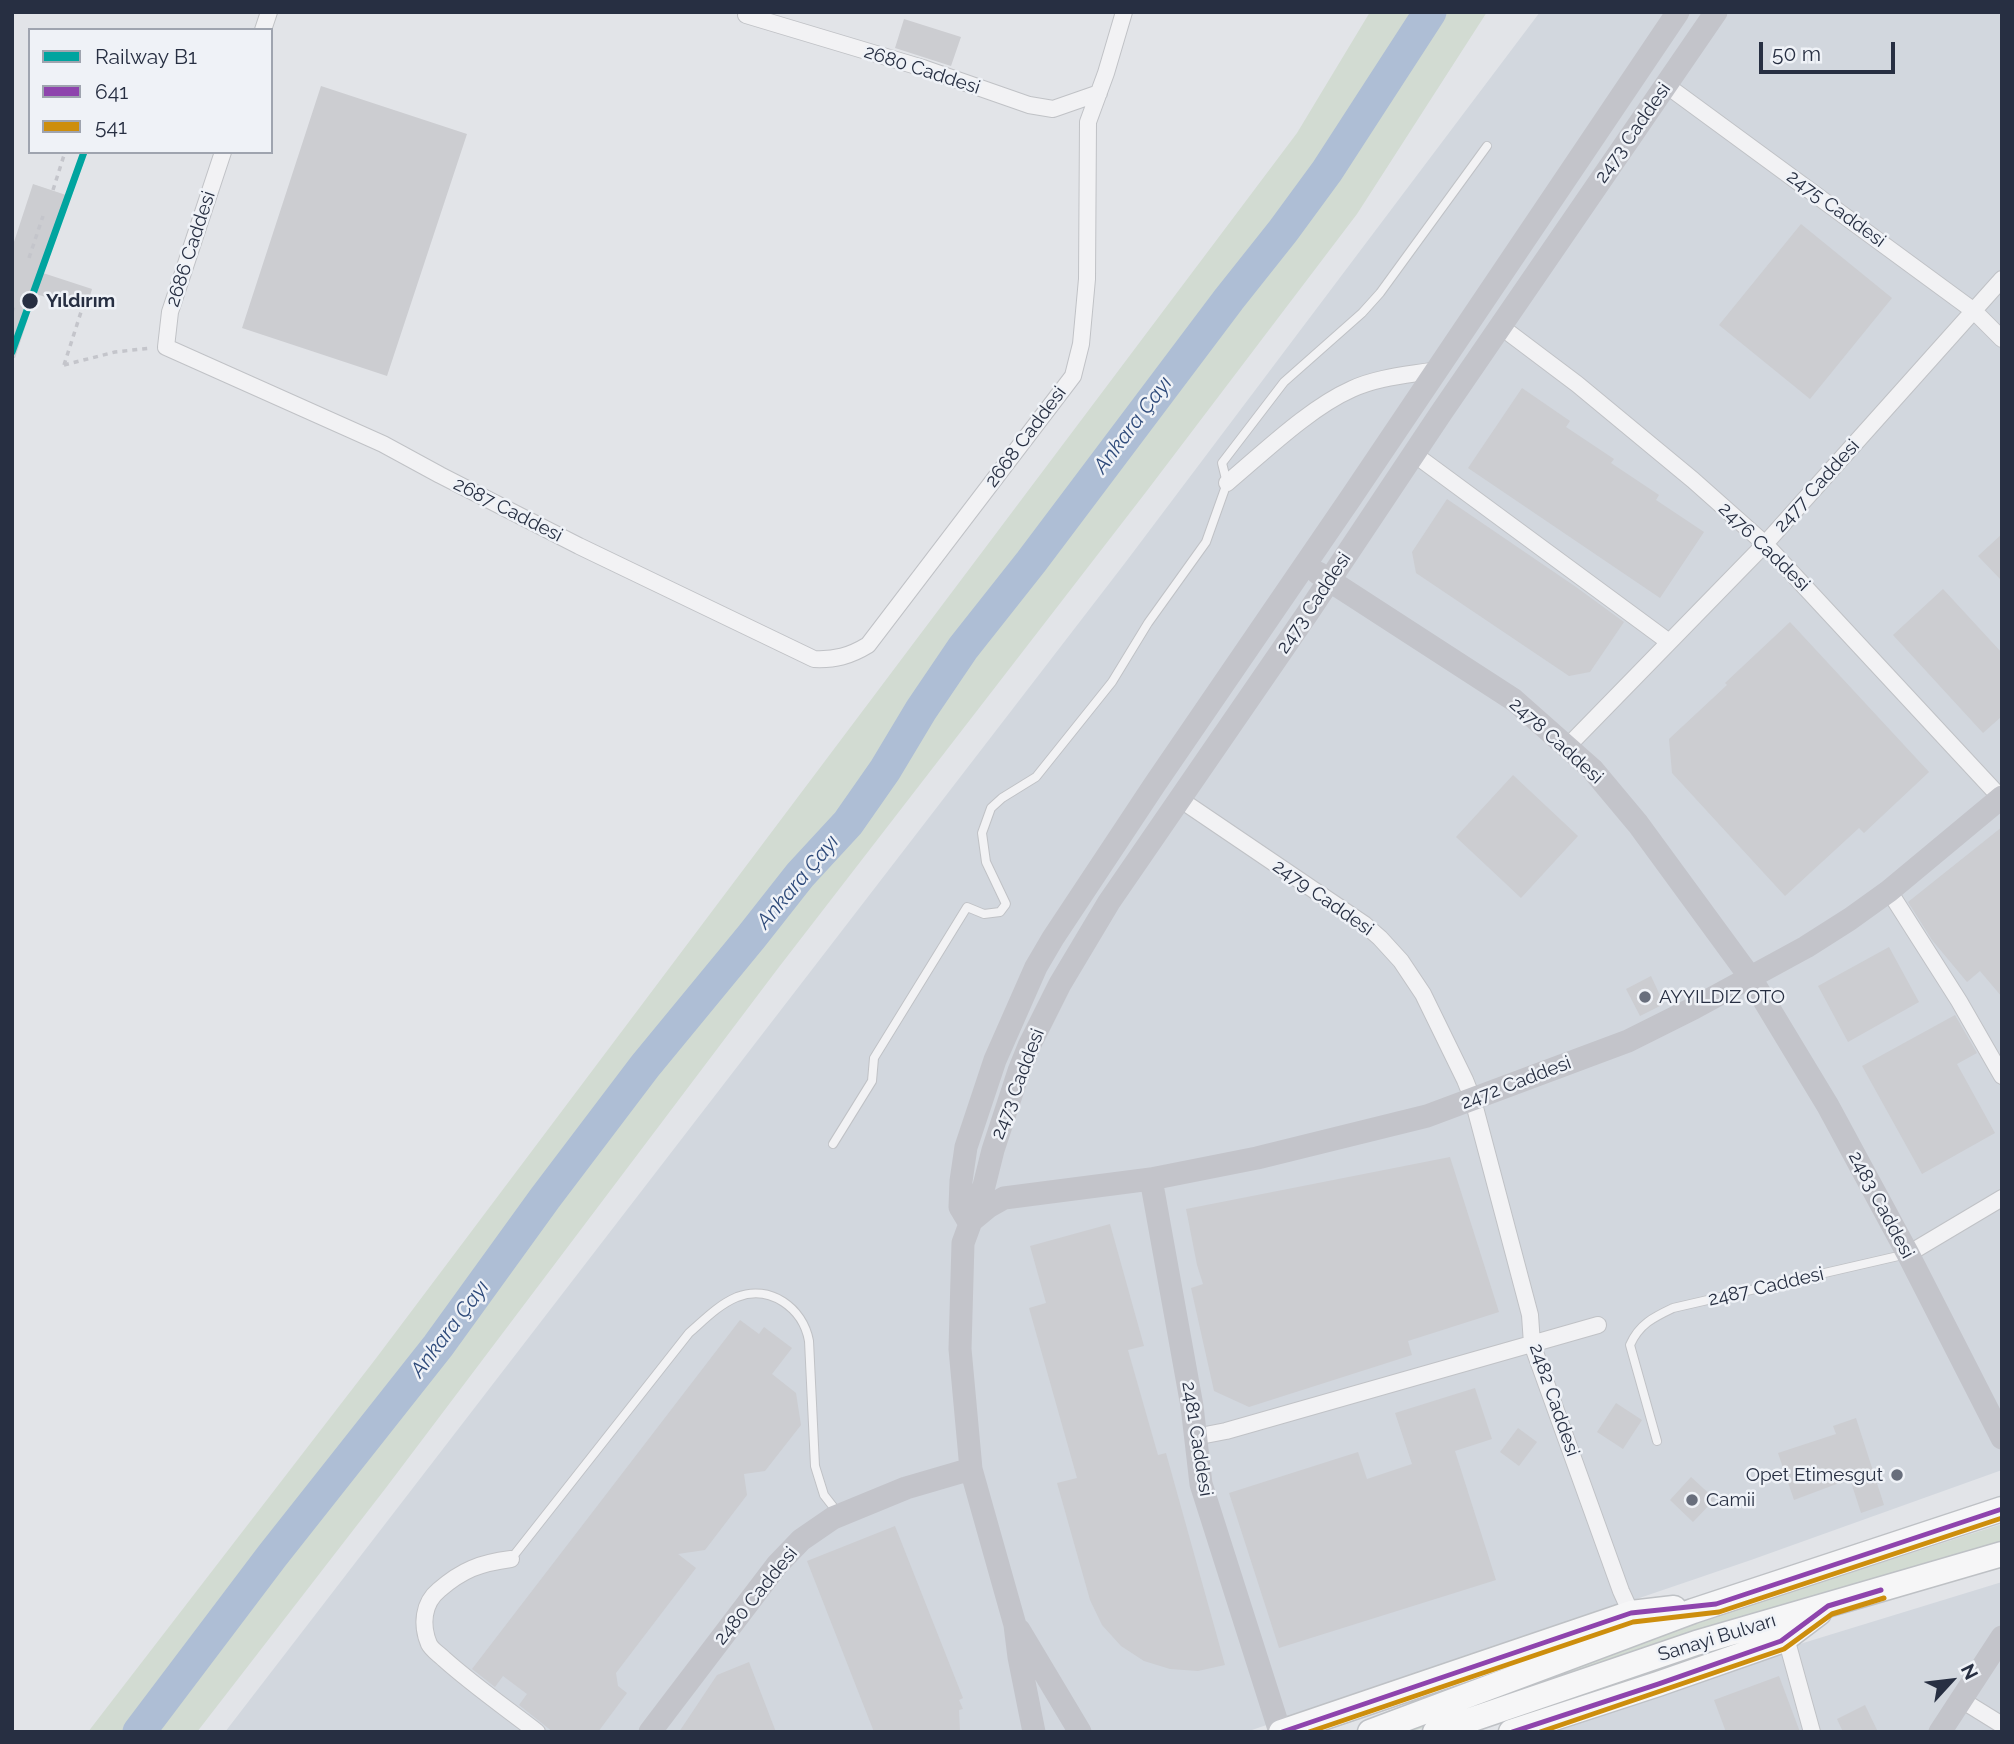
<!DOCTYPE html>
<meta charset="utf-8">
<style>
body{margin:0}
#map{position:relative;width:2014px;height:1744px;overflow:hidden;background:#e2e4e8;font-family:Raleway,sans-serif}
canvas{display:block}
.frame{position:absolute;inset:0;border:14px solid #272f42;pointer-events:none}
.legend{position:absolute;left:28px;top:28px;width:245px;height:126px;box-sizing:border-box;background:#eff2f7;border:2px solid #9fa4af;margin:0;padding:9px 12px;list-style:none;font-size:21px;color:#272f42}
.legend li{display:flex;align-items:center;gap:14px;height:35px}
.legend b{width:35px;border:2px solid #9fa4af}
.north{position:absolute;left:1916px;top:1646px;width:70px;height:70px;-webkit-text-stroke:5px #eff2f7;paint-order:stroke;rotate:63deg;font-size:19px;font-weight:700;line-height:28px;text-align:center;color:#272f42}
.north::after{content:'';display:block;margin:auto;width:24px;height:32px;background:#272f42;clip-path:polygon(50% 0,100% 100%,50% 72%,0 100%)}
.scale{position:absolute;left:1759px;top:42px;width:136px;height:32px;box-sizing:border-box;border:4px solid #272f42;border-top:0;padding-left:9px;font-size:21px;line-height:24px;white-space:nowrap;color:#272f42;-webkit-text-stroke:5px #eff2f7;paint-order:stroke}
</style>
<div id="map">
<canvas width="2014" height="1744"></canvas>
<div class="frame"></div>
<ul class="legend">
<li><b style="height:9px;background:#00a49f"></b>Railway B1</li>
<li><b style="height:9px;background:#8e44ad"></b>641</li>
<li><b style="height:9px;background:#cd8e0d"></b>541</li>
</ul>
<div class="north">N</div>
<div class="scale">50 m</div>
</div>
<script>
const g = document.querySelector('canvas').getContext('2d');
g.lineJoin = 'round';
function fillPath(path, color) {
  g.fillStyle = color;
  g.fill(path, 'evenodd');
}
function trace(path, color, width, dash) {
  g.strokeStyle = color;
  g.lineWidth = width;
  g.lineCap = dash ? 'butt' : 'round';
  g.setLineDash(dash || []);
  g.stroke(path);
}
function label(font, color, halo, rows, align = 'center') {
  g.font = font + ' Raleway,sans-serif';
  g.lineWidth = 5;
  g.setLineDash([]);
  g.textBaseline = 'middle';
  g.strokeStyle = halo;
  g.fillStyle = color;
  for (const [text, x, y, turn = 0] of rows) {
    g.save();
    g.translate(x, y);
    g.rotate((+turn || 0) * Math.PI / 180);
    g.textAlign = isNaN(turn) ? turn : align;
    if (halo) g.strokeText(text, 0, 0);
    g.fillText(text, 0, 0);
    g.restore();
  }
}
fillPath(new Path2D(`
 M1540,12H2002V1470L1751,1560L1246,1732H225L1125,563Z
 M2002,1582V1732H1513Z`), '#d2d7de');
fillPath(new Path2D(`
 M1370,12H1487L1357,214L1146,492L779,967L385,1489L197,1732H88L377,1357L1297,133Z
 M2002,1524V1541L1953,1558L1410,1732H1355Z`), '#d2dbd2');
trace(new Path2D(`
 M139,1732L272,1556L438,1346L545,1198L645,1066L752,936L800,875L848,823L885,770L921,710L963,648L1031,562L1229,299L1283,231L1327,171L1430,12`), '#aebed5', 33);
fillPath(new Path2D(`
 M904,19L961,37L951,66L895,48Z
 M321,86L467,134L387,376L242,328Z
 M33,184L69,196L43,273L92,289L86,310L36,294L15,358H12V248Z
 M1801,224L1892,298L1810,399L1719,325Z
 M1522,388L1570,421L1566,427L1614,459L1611,463L1659,495L1656,500L1704,532L1660,598L1468,468Z
 M1447,499L1576,587L1624,622L1590,672L1569,676L1416,573L1412,552Z
 M2002,534V581L1978,556Z
 M1943,589L2002,653V716L1983,733L1893,635Z
 M1790,622L1929,772L1864,833L1859,828L1785,896L1672,773L1669,739L1727,685L1725,683Z
 M1513,775L1578,836L1521,898L1456,837Z
 M2002,827V997L1980,971L1967,982L1932,940L1908,902Z
 M1889,947L1919,1002L1848,1042L1818,986Z
 M1651,976L1664,1004L1640,1016L1626,989Z
 M1955,1015L1977,1053L1957,1064L1995,1133L1922,1174L1862,1066Z
 M1450,1157L1499,1312L1408,1341L1412,1355L1249,1407L1214,1391L1191,1288L1203,1284L1197,1265L1186,1209Z
 M1110,1224L1144,1346L1128,1350L1158,1455L1166,1453L1225,1665L1198,1671L1170,1669L1144,1661L1121,1646L1102,1625L1090,1600L1057,1483L1077,1478L1029,1308L1046,1303L1030,1246Z
 M740,1320L759,1334L764,1327L792,1348L772,1374L796,1393L801,1425L765,1471L744,1474L747,1495L705,1550L678,1554L696,1568L616,1673L618,1686L627,1693L598,1732H553L519,1705L527,1694L503,1676L495,1687L472,1669Z
 M1475,1388L1492,1439L1455,1451L1496,1580L1279,1648L1229,1493L1358,1452L1367,1479L1412,1464L1395,1413Z
 M1616,1403L1642,1420L1623,1449L1597,1432Z
 M1856,1418L1884,1505L1861,1513L1850,1479L1794,1500L1778,1453L1836,1434L1833,1426Z
 M1518,1428L1537,1442L1519,1466L1500,1452Z
 M1691,1477L1715,1499L1693,1522L1670,1500Z
 M895,1526L963,1698L959,1700L963,1709L959,1710L960,1732H874L807,1561Z
 M749,1662L776,1732H679L717,1675Z
 M1779,1676L1800,1732H1726L1714,1700Z
 M1865,1705L1878,1732H1843L1837,1719Z`), '#cccdd1');
const lane = new Path2D(`
 M833,1144L872,1081L874,1058L967,907L984,914L1000,912L1006,904L986,862L982,833L991,808L1002,798L1036,777L1112,682L1148,623L1206,542L1227,483L1222,463L1284,382L1362,313L1380,293L1487,146
 M1657,1441L1630,1345C1639,1324 1654,1317 1673,1308L1907,1254
 M511,1559L689,1333C704,1320 718,1305 737,1297C770,1284 803,1308 809,1341L815,1466L824,1495L838,1513`);
const street = new Path2D(`
 M746,15L923,68L1029,105L1053,109L1099,93
 M263,30L269,12
 M1666,85L1974,311L2002,339
 M223,152L170,312L166,347L383,444L440,475L579,546L814,659C835,660 850,656 868,645L1073,376L1081,344L1087,279L1088,122L1106,73L1124,12
 M1500,326L1577,384L1693,480L1765,544L2001,798
 M1414,454L1669,642
 M1227,483C1263,453 1309,408 1352,389C1378,377 1408,375 1436,370
 M1567,747L1765,544L2002,279
 M1181,800L1364,924L1380,938L1401,961L1423,994L1465,1080L1473,1100L1530,1315L1532,1344L1621,1591L1631,1613
 M1889,891L1959,1001L2002,1076
 M1908,1254L2002,1198
 M1195,1437L1226,1431L1598,1325
 M511,1559C480,1563 462,1570 439,1590C423,1603 421,1625 429,1644C432,1650 439,1654 444,1659C473,1685 506,1708 537,1732
 M1786,1638L1812,1732
 M1960,1699L2002,1725`);
const primary = new Path2D(`
 M1281,1732L1631,1613L1674,1608
 M1370,1732L1693,1611L2002,1509
 M1435,1732L1696,1643L2002,1554
 M1511,1732L1658,1684L1781,1641L1786,1638L1819,1613`);
trace(lane, '#c0c2c6', 10);
trace(street, '#c0c2c6', 18);
trace(primary, '#bec1c5', 27);
trace(new Path2D(`
 M53,190L65,152
 M29,258L43,216
 M12,312L15,304
 M64,365L115,352L151,348
 M64,365L81,312`), '#c4c5cb', 3.5, [5, 5]);
trace(lane, '#f2f2f4', 8);
trace(street, '#f2f2f4', 16);
trace(new Path2D(`
 M1318,573L1514,700L1592,769L1638,824L1750,977L1828,1106L1908,1254L2002,1438
 M1151,1179L1192,1406L1201,1484L1280,1732
 M971,1221L988,1207L1004,1198L1151,1179L1257,1158L1427,1116L1628,1041L1694,1008L1806,947L1850,919L1889,891L2002,797
 M969,1222L960,1207L961,1181L966,1147L995,1060L1036,967L1053,938L1155,784L1350,499L1678,12
 M1019,1630L1080,1732
 M650,1732L777,1565L801,1540L833,1518L906,1488L971,1469
 M1034,1732L1019,1657L1015,1625L971,1469L960,1349L963,1243L984,1186L993,1150L1019,1071L1029,1046L1060,984L1109,902L1307,614L1441,413L1716,12
 M1940,1732L2002,1637`), '#c3c4ca', 23);
trace(primary, '#f6f6f7', 24);
trace(new Path2D(`
 M1282,1732L1631,1613L1716,1604L2002,1509
 M1512,1732L1658,1684L1781,1641L1828,1606L1881,1590`), '#8e44ad', 5);
trace(new Path2D(`
 M1309,1732L1633,1622L1719,1612L2002,1518
 M1540,1732L1784,1649L1832,1614L1884,1598`), '#cd8e0d', 5);
trace(new Path2D(`
 M12,352L84,152`), '#00a49f', 7);
for (const [x, y, r, color] of [
 [30,301,9,"#272f42"],
 [1645,997,7,"#686e7c"],
 [1897,1475,7,"#686e7c"],
 [1692,1500,7,"#686e7c"]
]) {
  const dot = new Path2D();
  dot.arc(x, y, r, 0, 2 * Math.PI);
  g.fillStyle = color;
  g.fill(dot);
  trace(dot, '#eff2f7', 2.5);
}
label('19px', '#272f42', '#eff2f7', [
 ["2680 Caddesi",922,70,18],
 ["2473 Caddesi",1633,133,-55],
 ["2475 Caddesi",1836,209,36],
 ["2686 Caddesi",191,249,-72],
 ["2668 Caddesi",1026,437,-53],
 ["2477 Caddesi",1817,486,-48],
 ["2687 Caddesi",508,510,27],
 ["2476 Caddesi",1764,547,44],
 ["2473 Caddesi",1314,603,-56],
 ["2478 Caddesi",1556,741,42],
 ["2479 Caddesi",1323,898,35],
 ["2472 Caddesi",1516,1083,-21],
 ["2473 Caddesi",1018,1084,-69],
 ["2483 Caddesi",1881,1205,62],
 ["2487 Caddesi",1766,1287,-13],
 ["2482 Caddesi",1554,1400,71],
 ["2481 Caddesi",1197,1439,81],
 ["2480 Caddesi",756,1596,-51],
 ["Sanayi Bulvarı",1717,1638,-17]
]);
label('bold 19px', '#272f42', '#eff2f7', [
 ["Yıldırım",46,301]
], 'left');
label('19px', '#272f42', '#eff2f7', [
 ["AYYILDIZ OTO",1659,997],
 ["Opet Etimesgut",1883,1475,"right"],
 ["Camii",1706,1500]
], 'left');
label('italic 21px', '#2e4a7a', '#eff2f7', [
 ["Ankara Çayı",1133,425,-53],
 ["Ankara Çayı",798,882,-50],
 ["Ankara Çayı",450,1329,-53]
]);
</script>
